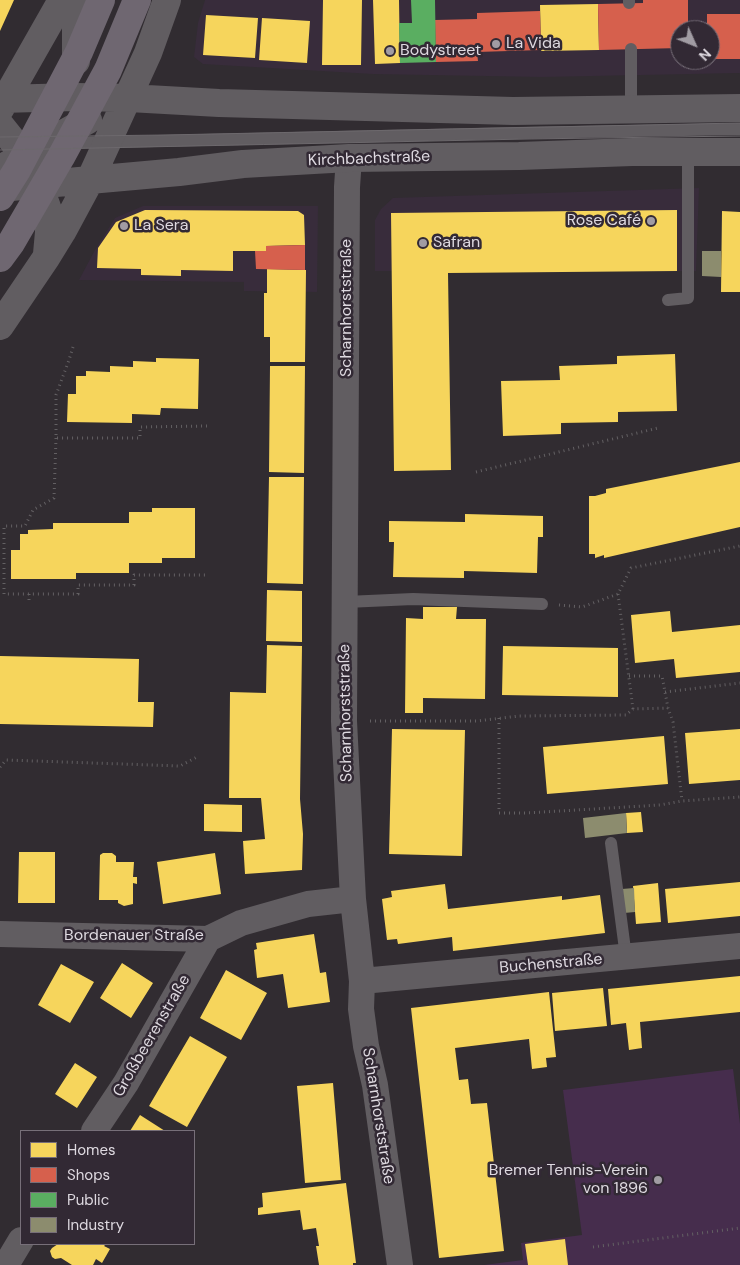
<!DOCTYPE html>
<meta charset="utf-8">
<style>
body{margin:0}
#map{position:relative;width:740px;height:1265px;overflow:hidden;background:#312c31;font-family:"DM Sans",sans-serif}
canvas{display:block}
.legend{position:absolute;left:20px;top:1130px;width:175px;height:115px;box-sizing:border-box;background:#322934;border:1px solid #776f79;margin:0;padding:6px 9px;list-style:none;font-size:15px;color:#ded9e0}
.legend li{display:flex;align-items:center;gap:10px;height:25px}
.legend b{width:25px;border:1px solid #776f79}
.north{position:absolute;left:670px;top:20px;width:50px;height:50px;box-sizing:border-box;background:#322934;border:1px solid #776f79;border-radius:50%;rotate:134deg;font-size:14px;font-weight:700;line-height:20px;text-align:center;color:#ded9e0}
.north::after{content:'';display:block;margin:auto;width:18px;height:22px;background:#a19ca3;clip-path:polygon(50% 0,100% 100%,50% 72%,0 100%)}
</style>
<div id="map">
<canvas width="740" height="1265"></canvas>
<ul class="legend">
<li><b style="height:14px;background:#f6d55c"></b>Homes</li>
<li><b style="height:14px;background:#d6604d"></b>Shops</li>
<li><b style="height:14px;background:#5aae61"></b>Public</li>
<li><b style="height:14px;background:#8c8c6e"></b>Industry</li>
</ul>
<div class="north">N</div>
</div>
<script>
const g = document.querySelector('canvas').getContext('2d');
g.lineJoin = 'round';
function fillPath(path, color) {
  g.fillStyle = color;
  g.fill(path, 'evenodd');
}
function trace(path, color, width, dash) {
  g.strokeStyle = color;
  g.lineWidth = width;
  g.lineCap = dash ? 'butt' : 'round';
  g.setLineDash(dash || []);
  g.stroke(path);
}
function label(font, color, halo, rows, align = 'center') {
  g.font = font + ' "DM Sans",sans-serif';
  g.lineWidth = 5;
  g.setLineDash([]);
  g.textBaseline = 'middle';
  g.strokeStyle = halo;
  g.fillStyle = color;
  for (const [text, x, y, turn = 0] of rows) {
    g.save();
    g.translate(x, y);
    g.rotate((+turn || 0) * Math.PI / 180);
    g.textAlign = isNaN(turn) ? turn : align;
    if (halo) g.strokeText(text, 0, 0);
    g.fillText(text, 0, 0);
    g.restore();
  }
}
fillPath(new Path2D(`
 M205,0H740V73L542,77L373,74L203,64L194,57L198,23ZM680,30H710V60H680Z
 M699,188L696,271H375V220L381,209L393,198Z
 M143,206H318L317,292L244,291V282L79,280L95,250L115,218Z`), '#382c3b');
fillPath(new Path2D(`
 M733,1069L740,1124V1265H484L523,1260L521,1243L582,1235L563,1090Z`), '#462d4d');
fillPath(new Path2D(`
 M0,0H14L0,31Z
 M323,0H362L361,65H322Z
 M373,0H399L400,63L375,64Z
 M598,4L599,50L541,51L540,5Z
 M206,15L258,18L255,58L203,55Z
 M262,18L310,21L307,63L259,60Z
 M145,210L298,211L304,215L305,245L266,246V251H233V271L181,270V276L141,275V269L97,268L98,248L116,222Z
 M677,210V271L448,273L451,470L394,471L391,213Z
 M722,211L740,212V292H721Z
 M267,269L306,270L305,362H270V337H264V293H267Z
 M675,354L677,411L618,412V422L561,423V434L503,436L501,381L560,380L559,366L617,364V356Z
 M156,358L199,359L198,409L161,408L160,415L132,414V423L67,422L68,394H76V376H86V371L110,372V366L133,367V361L156,362Z
 M270,366H305L304,473L269,472Z
 M740,462V527L604,558V555L595,558V554H589V496H595L606,493V489Z
 M269,477H304L303,584L267,583Z
 M152,508H195V558H162V563H129V573H76V579H11V550H20V534H28V530L53,529V523H129V512H152Z
 M465,514L543,516V537H538L537,573L464,571V578L393,577L394,542H389V521L465,522Z
 M267,590L302,591V642L266,641Z
 M423,607H457L456,619H486L485,699L423,698V713H405L406,618L423,619Z
 M670,611L672,632L740,625V672L676,678L674,659L635,663L631,615Z
 M267,645L302,646L300,799L303,834L302,870L245,874L243,841L265,839L261,798H229L230,692L266,693Z
 M503,646L618,648V697L502,695Z
 M0,656L139,659L138,702H154L153,727L0,724Z
 M392,729L465,730L462,856L389,854Z
 M740,729V780L689,784L685,733Z
 M664,736L668,784L547,794L543,747Z
 M204,804L242,805V832L204,831Z
 M641,812L643,832L627,833L626,813Z
 M19,852H55V903H18Z
 M103,853H112L116,856V862H134L133,877H137V884L133,883V904L124,906L118,903V900H99L100,855Z
 M215,853L221,894L163,904L157,862Z
 M740,882V916L668,923L665,889Z
 M658,883L661,922L636,924L633,886Z
 M445,884L448,909L562,896V900L600,895L605,933L453,951L452,937L398,944L397,939L387,940L382,899L392,897L391,891Z
 M314,934L320,973L326,972L330,1002L288,1008L283,974L257,978L254,950L257,949L256,943Z
 M122,963L153,983L131,1018L100,998Z
 M61,964L94,982L70,1023L38,1005Z
 M226,970L267,993L241,1040L200,1018Z
 M740,976V1012L640,1022L642,1048L629,1050L626,1023L611,1025L608,989Z
 M603,988L607,1026L555,1031L552,993Z
 M549,992L556,1057L546,1058L547,1067L532,1069L529,1039L455,1048L459,1080L468,1079L471,1104L487,1103L504,1251L439,1258L411,1008Z
 M190,1036L227,1057L187,1127L149,1106Z
 M75,1063L97,1077L77,1108L55,1094Z
 M333,1083L341,1180L305,1183L297,1086Z
 M140,1115L165,1131H130Z
 M346,1183L356,1263H353V1265H319L316,1246H319L316,1228L303,1230L300,1210L258,1215V1208L263,1207L262,1193Z
 M565,1239L568,1265H528L525,1244Z
 M58,1244H106L104,1246L110,1249L102,1263L96,1259L93,1265H72L61,1258L55,1259L52,1257L50,1251L52,1248Z`), '#f6d55c');
fillPath(new Path2D(`
 M643,0H688V23H685V30H680V48L599,50L598,4L643,3Z
 M540,11L541,50L477,52L478,61L436,62L435,20L477,19V13Z
 M707,14H740V59H710V30H707Z
 M305,245V270L256,269L255,251H266V246Z`), '#d6604d');
fillPath(new Path2D(`
 M411,0H435L436,62L400,63L399,23H412Z`), '#5aae61');
fillPath(new Path2D(`
 M702,251H721V277L702,276Z
 M626,813L627,833L585,838L583,818Z
 M634,888L635,912L624,913L622,889Z`), '#8c8c6e');
trace(new Path2D(`
 M73,347L69,360L56,395V438H140V427L207,426
 M56,438L54,498L33,510L25,526H4V594H78V585H134V575H205
 M476,472L658,428
 M29,594V603
 M618,594L633,709
 M559,605L582,607L618,594L631,568L740,546
 M629,676H662L668,708L673,722L682,801
 M665,692L740,683
 M499,718V813H526L660,805L682,801L740,797
 M370,721H477L519,716L626,715L633,709L668,708
 M0,767L6,760L180,766L197,757
 M593,1247L740,1228`), '#636063', 3, [1, 4]);
trace(new Path2D(`
 M629,0V3
 M631,49V110
 M67,143L516,133L740,129
 M668,300L688,298V153
 M346,602L413,599L542,604
 M611,843L626,957`), '#615d61', 12);
trace(new Path2D(`
 M349,158L347,187L344,721L350,840L353,899L362,981L361,1009L366,1046L375,1085L400,1265
 M0,934L208,939L241,923L308,904L353,899
 M362,981L740,946
 M94,1131L126,1083L208,939
 M6,1265L21,1240`), '#615d61', 26);
trace(new Path2D(`
 M76,61V23L78,0
 M0,99L76,97L129,98L219,103L513,111L740,108
 M0,109L62,0
 M0,125L24,155L39,185L49,213V232L47,254
 M0,169L88,120
 M0,188L179,172L243,164L349,158L519,156L632,152H740
 M0,326L46,258L62,232L90,180L148,53L167,0`), '#615d61', 28);
trace(new Path2D(`
 M0,197L17,170L79,52L101,0
 M0,258L11,243L61,157L108,70L137,0`), '#6f6771', 28);
trace(new Path2D(`
 M0,137L165,135L740,123
 M0,150L527,139L740,136`), '#6d696d', 1);
for (const [x, y, r, color] of [
 [496,44,5,"#a19ca3"],
 [390,51,5,"#a19ca3"],
 [651,221,5,"#a19ca3"],
 [124,226,5,"#a19ca3"],
 [423,243,5,"#a19ca3"],
 [658,1180,5,"#a19ca3"]
]) {
  const dot = new Path2D();
  dot.arc(x, y, r, 0, 2 * Math.PI);
  g.fillStyle = color;
  g.fill(dot);
  trace(dot, '#322934', 2);
}
label('16px', '#ded9e0', '#322934', [
 ["La Vida",506,44],
 ["Bodystreet",400,51],
 ["Rose Café",641,221,"right"],
 ["La Sera",134,226],
 ["Safran",433,243],
 ["Bremer Tennis-Verein",648,1171,"right"],
 ["von 1896",648,1189,"right"]
], 'left');
label('16px', '#ded9e0', '#322934', [
 ["Kirchbachstraße",369,159,-2],
 ["Scharnhorststraße",347,308,-90],
 ["Scharnhorststraße",346,713,-91],
 ["Bordenauer Straße",134,936],
 ["Buchenstraße",551,964,-5],
 ["Großbeerenstraße",152,1036,-60],
 ["Scharnhorststraße",378,1116,81]
]);
</script>
